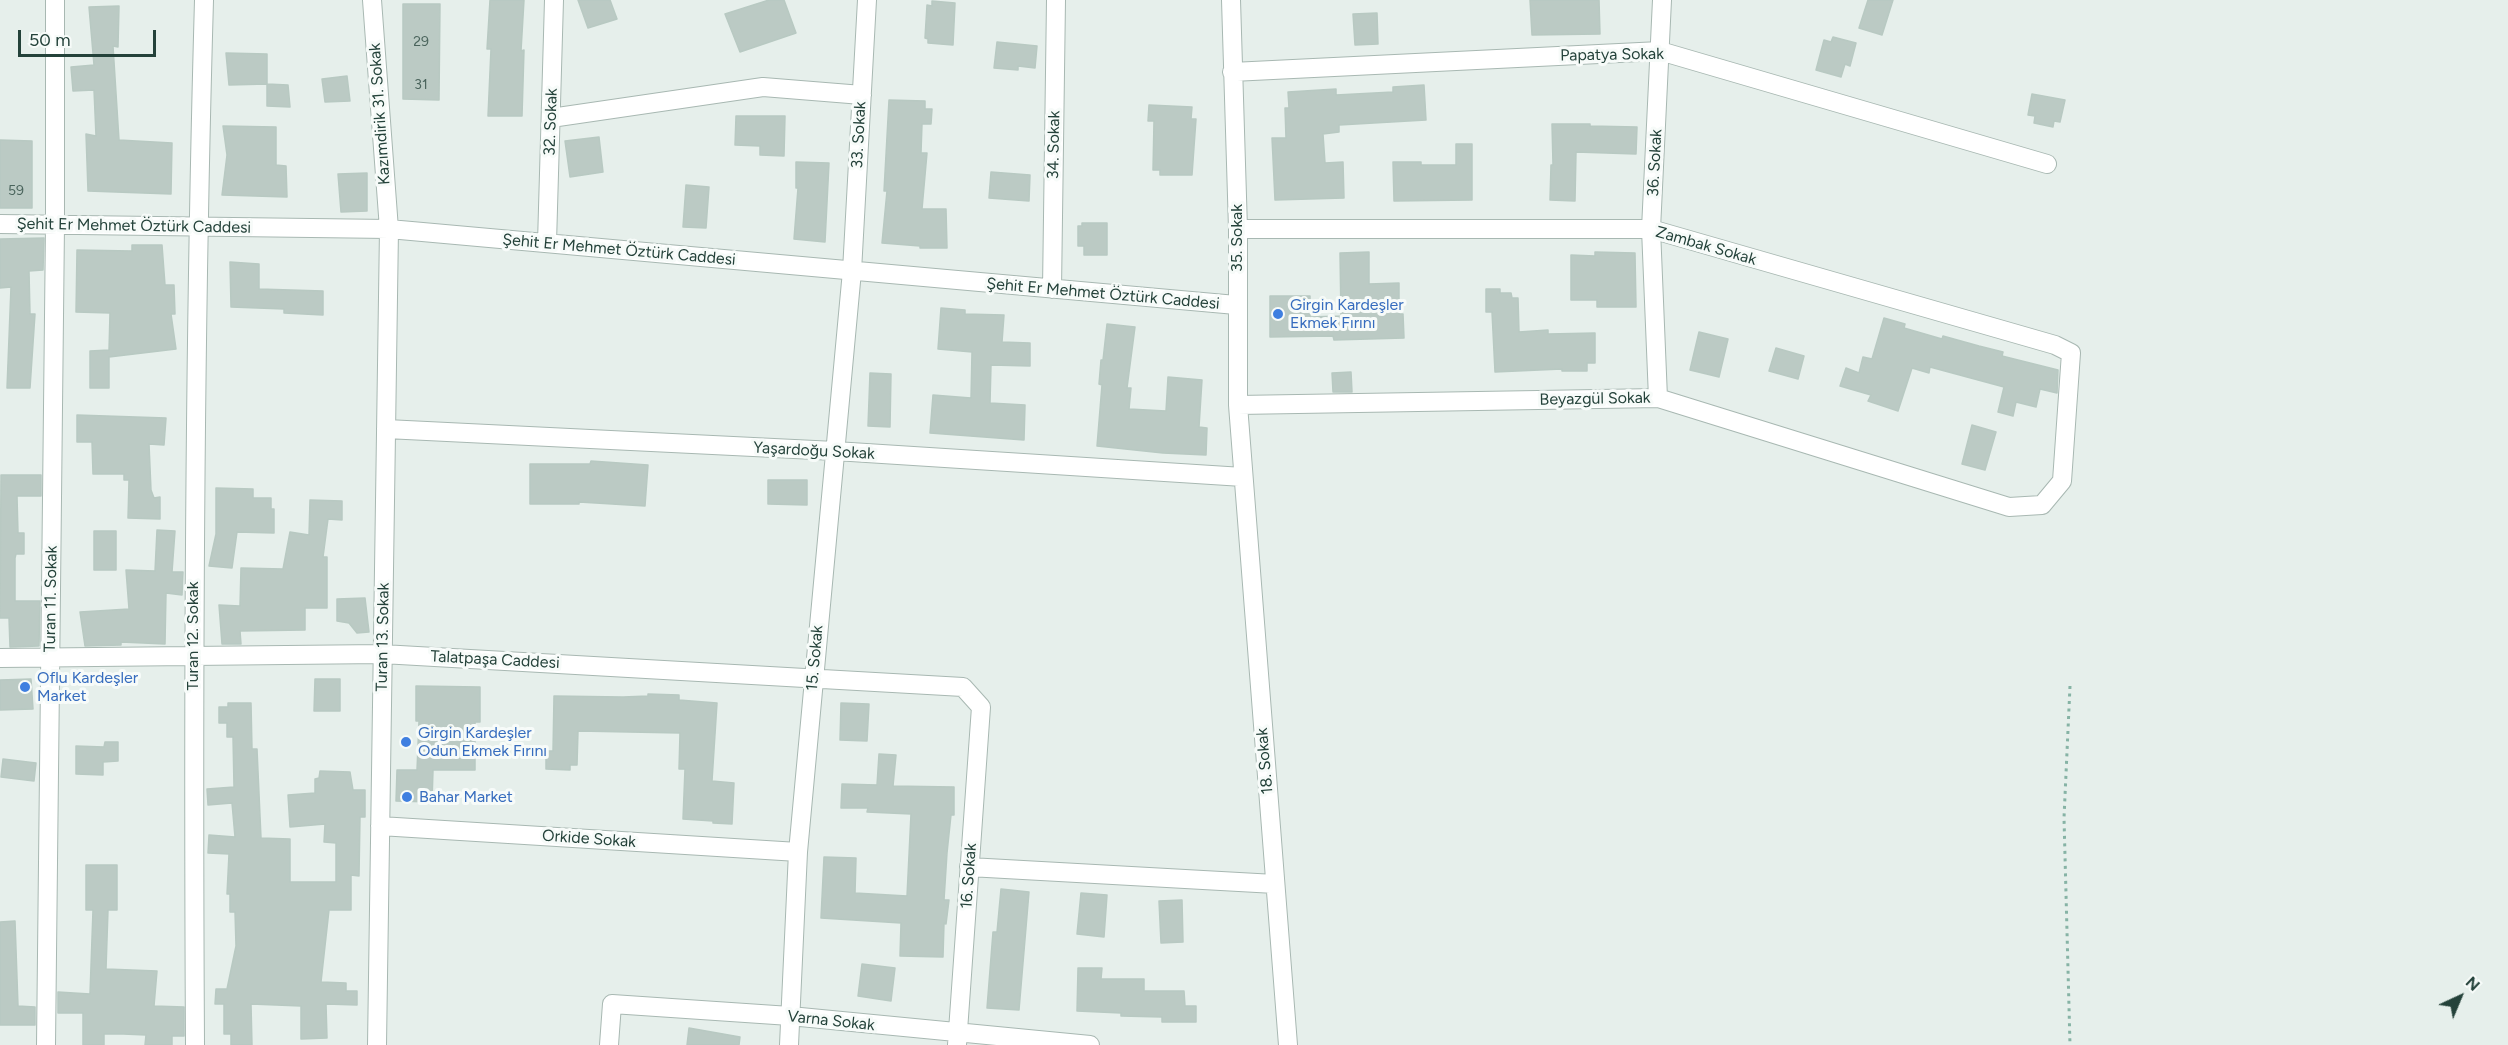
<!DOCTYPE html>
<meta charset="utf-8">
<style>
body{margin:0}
#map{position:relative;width:2508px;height:1045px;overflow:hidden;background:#e6efeb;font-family:Figtree,sans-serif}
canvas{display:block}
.north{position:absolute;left:2430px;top:967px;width:60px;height:60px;-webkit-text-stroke:4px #f7fbf9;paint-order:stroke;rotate:44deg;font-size:16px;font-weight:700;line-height:24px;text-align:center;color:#24423a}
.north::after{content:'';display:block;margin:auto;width:21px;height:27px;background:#24423a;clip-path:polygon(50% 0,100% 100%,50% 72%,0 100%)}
.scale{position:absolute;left:18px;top:30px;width:138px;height:27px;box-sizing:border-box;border:3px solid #24423a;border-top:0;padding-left:8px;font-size:18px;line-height:21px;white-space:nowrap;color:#24423a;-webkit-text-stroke:4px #f7fbf9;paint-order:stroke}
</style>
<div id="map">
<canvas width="2508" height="1045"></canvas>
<div class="north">N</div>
<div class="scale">50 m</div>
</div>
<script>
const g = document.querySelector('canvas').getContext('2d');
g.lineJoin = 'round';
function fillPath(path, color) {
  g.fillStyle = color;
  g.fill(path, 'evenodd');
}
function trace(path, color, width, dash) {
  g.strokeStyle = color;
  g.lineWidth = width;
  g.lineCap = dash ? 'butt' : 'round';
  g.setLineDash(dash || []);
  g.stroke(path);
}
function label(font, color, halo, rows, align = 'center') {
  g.font = font + ' Figtree,sans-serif';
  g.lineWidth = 6;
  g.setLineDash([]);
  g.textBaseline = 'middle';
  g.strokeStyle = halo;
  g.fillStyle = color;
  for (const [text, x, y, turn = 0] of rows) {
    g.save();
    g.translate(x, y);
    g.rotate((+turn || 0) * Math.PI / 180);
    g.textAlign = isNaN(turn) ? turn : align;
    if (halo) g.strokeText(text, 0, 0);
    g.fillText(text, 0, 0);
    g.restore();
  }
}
const building = new Path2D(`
 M490,0H524L521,51L524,50L522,116H488L491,49H487Z
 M578,0H610L617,19L588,28Z
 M769,0H784L796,33L740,52L725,14Z
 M1530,0H1599L1600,34L1532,35Z
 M1868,0H1893L1882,35L1859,28Z
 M932,1L955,3L953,45L928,43V39L925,38L927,5L932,6Z
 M403,4H440L439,100L403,99Z
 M119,6L118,47L113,46L119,140L172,143L171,194L88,191L86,134L96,136L94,90L73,91L71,67L94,65L89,7Z
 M1377,13L1378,44L1355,45L1353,14Z
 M1833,37L1856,43L1850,66L1845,64L1841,77L1816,70L1824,40L1831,42Z
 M997,42L1037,46L1035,68L1018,66V70L994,68Z
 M226,53L267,54V84L229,85Z
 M347,76L350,101L325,102L322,79Z
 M267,84L288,85L290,107L267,106Z
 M1424,85L1426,120L1339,125V132L1323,134L1325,163L1343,162L1344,198L1275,200L1272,138H1286L1285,108H1289L1288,92L1336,89V95L1393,92V87Z
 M2032,94L2065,100L2060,122L2054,121L2053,127L2034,123L2035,116L2028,115Z
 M889,100L925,101V109H932L931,124H922L921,153H927L922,209H946L947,248H920V246L882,243L887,191H884Z
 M1149,105L1192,107L1191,119H1196L1192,175H1160V170H1153L1154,121H1148Z
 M736,116H785L784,156L760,155V146L735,145Z
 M1552,124H1590V126L1637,127L1636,154L1576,152L1575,201L1550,200L1551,165H1553Z
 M223,126L276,127V165L286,166L287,197L222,195L227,155Z
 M599,137L603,172L570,177L565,141Z
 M0,140L32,141V208H0Z
 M1456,144H1472V200L1394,201L1393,162H1421V165H1456Z
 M796,162L829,163L825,242L794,239L798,188H796Z
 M991,172L1030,175L1029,201L989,198Z
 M367,173V211L341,212L338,174Z
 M686,185L709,187L706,228L683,227Z
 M1082,223H1107V255H1084V246H1078V226H1082Z
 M44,238L43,270L29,271L30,314H35L30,388H7L11,287L0,288V239Z
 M132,245H162L165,285H174L175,314H171L176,349L109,357V388H90V351L109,350L110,313L76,312L77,250L132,251Z
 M1369,252V284L1399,283V314H1403L1404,338L1334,340L1333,336L1270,337V296H1310V317L1341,316L1340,253Z
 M1595,252L1635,253L1636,307H1597V300H1571V255L1595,256Z
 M230,262L259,264V289L323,291V315L284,313V309L231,307Z
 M1486,289H1500V293H1511L1512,298H1518L1519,332L1548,330V334L1595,333V363H1587V371H1562V369L1495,372L1492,312H1486Z
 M941,308L965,310V314L1004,315L1002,342L1030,343V366L991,365L990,403L1025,405L1024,440L930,433L933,395L971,398L972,352L938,349Z
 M1884,318L1905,324L1904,328L1942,339L1943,336L1979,346L2003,352L2002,356L2058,370L2057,393L2040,389L2036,407L2016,402L2013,416L1998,412L2004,387L1930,367L1929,373L1912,368L1898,411L1868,401L1871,395L1840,386L1846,368L1859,373L1863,357L1872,359Z
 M1107,324L1135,327L1127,388H1131L1129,409L1166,411L1168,377L1202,380L1199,427L1207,428L1206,455L1163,453L1097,446L1102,385L1099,384L1101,360H1103Z
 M1699,332L1728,339L1719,377L1690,370Z
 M1776,348L1804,356L1798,379L1769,371Z
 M1351,372L1352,392H1333L1332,373Z
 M870,373L891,374L890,427L868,426Z
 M77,415L166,418L164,445L149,444L151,490L154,498L160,497V519L128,518L129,480H124V474H93L92,442H77Z
 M1972,425L1996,432L1985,470L1962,464Z
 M591,461L648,465L645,506L579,502V504H530V464H590Z
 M1,475H41V496H17L18,533H24V554H16L15,558V601H40L39,646L10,647L9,618H0Z
 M768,480H807V505L768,504Z
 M216,488L253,489V498H271V509H274V533L237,532L232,568L209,566L216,534Z
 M310,500L342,501V520L328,519L323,557H327V608H305V630L240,631L241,644H222L219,605L240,606L241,568L283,569L290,532L309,535Z
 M157,530L175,531L172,572H183L182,595L166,593L165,644L121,642V645L85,646L80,612L129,609L126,570L155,571Z
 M94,531H116V570H94Z
 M365,598L369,632L357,633L349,623L337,621V599Z
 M31,679L33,709L0,710V680Z
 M315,679H340V711H314Z
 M416,686L480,687V722H475V770H433L432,802L396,801L397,770H417L419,721H416Z
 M648,694L679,695V700L717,703L712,781L734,783L732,824L713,823V821L683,819L685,769H679L680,733L578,731L577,765H570V770L546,769V751H553L554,696L623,697L648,696Z
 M228,703H251L252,749H257L261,838L290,839V882H336V843L324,842L325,824L290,827L288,795L315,793V779L319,778L320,771L350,772L353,790H365V817H360L359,876L351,875V910H329L321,982L346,983V991H357V1005L326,1004L327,1038L301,1039V1006L251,1004L252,1045H231V1034H224V1004H215L216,989H227L236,946L235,912H230V894H227L229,854L208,853L209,835L235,837L232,803L208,805L207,789L234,787L233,737H227V723H219V707H228Z
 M841,703L869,704L867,741L840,740Z
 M105,742H118V761L103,762V775L76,774V746L104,747Z
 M879,754L896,755L893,786L954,787V815H951L947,853L944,900H949L946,924L944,923L943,957L900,956L901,923L821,918L824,857L856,858L855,893L907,896L911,814L867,812L868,808H841L842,784L877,785Z
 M3,759L36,763L34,781L1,777Z
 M86,865H117V910H108L106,969L157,971L154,1006L184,1007V1036H172V1045H145L146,1035L123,1034H104V1045H83V1013H58V992L90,994L93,910H86Z
 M1001,889L1029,892L1019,1010L987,1008L993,932H997Z
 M1081,893L1107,895L1104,937L1077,934Z
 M1182,900L1183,942L1161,943L1159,901Z
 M15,921L18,1006L35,1007V1025H0V922Z
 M862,964L895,968L891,1001L858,996Z
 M1078,968H1102L1101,979H1144V991H1184L1185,1006H1196V1022H1162V1017L1121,1016V1013L1077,1011Z
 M689,1028L740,1037L739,1045H687Z`);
fillPath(building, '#bbcac4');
trace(building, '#b8c9c2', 1.5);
const minor = new Path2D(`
 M372,0L389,229L377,1045
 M1231,0L1238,229V405L1288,1045
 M1232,72L1660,51L2047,164
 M551,118L763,87L862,95
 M0,224L389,229L1236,305
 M547,243L554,0
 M1052,289L1056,0
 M1658,398L1651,229L1662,0
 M1238,405L1658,398L2009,507L2042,505L2062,481L2071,353L2055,345L1651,229H1238
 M386,429L835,451L1243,477
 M0,658L382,654L963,687L981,707L957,1045
 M380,826L798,852
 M969,867L1275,884
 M46,1045L55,225V0
 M195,1045C193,697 194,348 204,0
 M609,1045L612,1004L790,1016L1090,1045
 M789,1045L798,852L852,271L867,0`);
trace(minor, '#a8b8b2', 20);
trace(new Path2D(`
 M2070,686L2064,818L2070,1045`), '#86b3a5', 3, [3, 4.5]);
trace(minor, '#fff', 18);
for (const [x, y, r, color] of [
 [1278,314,6,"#3f7fe0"],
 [25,687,6,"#3f7fe0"],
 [406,742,6,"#3f7fe0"],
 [407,797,6,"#3f7fe0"]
]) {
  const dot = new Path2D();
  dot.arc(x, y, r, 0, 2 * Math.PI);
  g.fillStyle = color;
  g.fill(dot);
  trace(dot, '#f7fbf9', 2);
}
label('14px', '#4a645c', null, [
 ["29",421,42],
 ["31",421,85],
 ["59",16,191]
]);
label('16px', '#24423a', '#f7fbf9', [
 ["Papatya Sokak",1612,55,-1],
 ["Kazımdirik 31. Sokak",380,114,-94],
 ["32. Sokak",551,122,-88],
 ["33. Sokak",859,135,-87],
 ["34. Sokak",1054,145,-89],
 ["36. Sokak",1655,163,-87],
 ["Şehit Er Mehmet Öztürk Caddesi",134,226,1],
 ["35. Sokak",1237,238,-90],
 ["Zambak Sokak",1706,246,16],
 ["Şehit Er Mehmet Öztürk Caddesi",619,250,5],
 ["Şehit Er Mehmet Öztürk Caddesi",1103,294,5],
 ["Beyazgül Sokak",1595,399,-1],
 ["Yaşardoğu Sokak",814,451,3],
 ["Turan 11. Sokak",51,599,-89],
 ["Turan 12. Sokak",193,636,-90],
 ["Turan 13. Sokak",383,637,-89],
 ["15. Sokak",815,658,-85],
 ["Talatpaşa Caddesi",495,660,3],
 ["18. Sokak",1265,761,-95],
 ["Orkide Sokak",589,839,4],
 ["16. Sokak",969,876,-86],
 ["Varna Sokak",831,1021,6]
]);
label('16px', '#366cbe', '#f7fbf9', [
 ["Girgin Kardeşler",1290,305],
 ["Ekmek Fırını",1290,323],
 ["Oflu Kardeşler",37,678],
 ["Market",37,696],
 ["Girgin Kardeşler",418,733],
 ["Odun Ekmek Fırını",418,751],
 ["Bahar Market",419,797]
], 'left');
</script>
